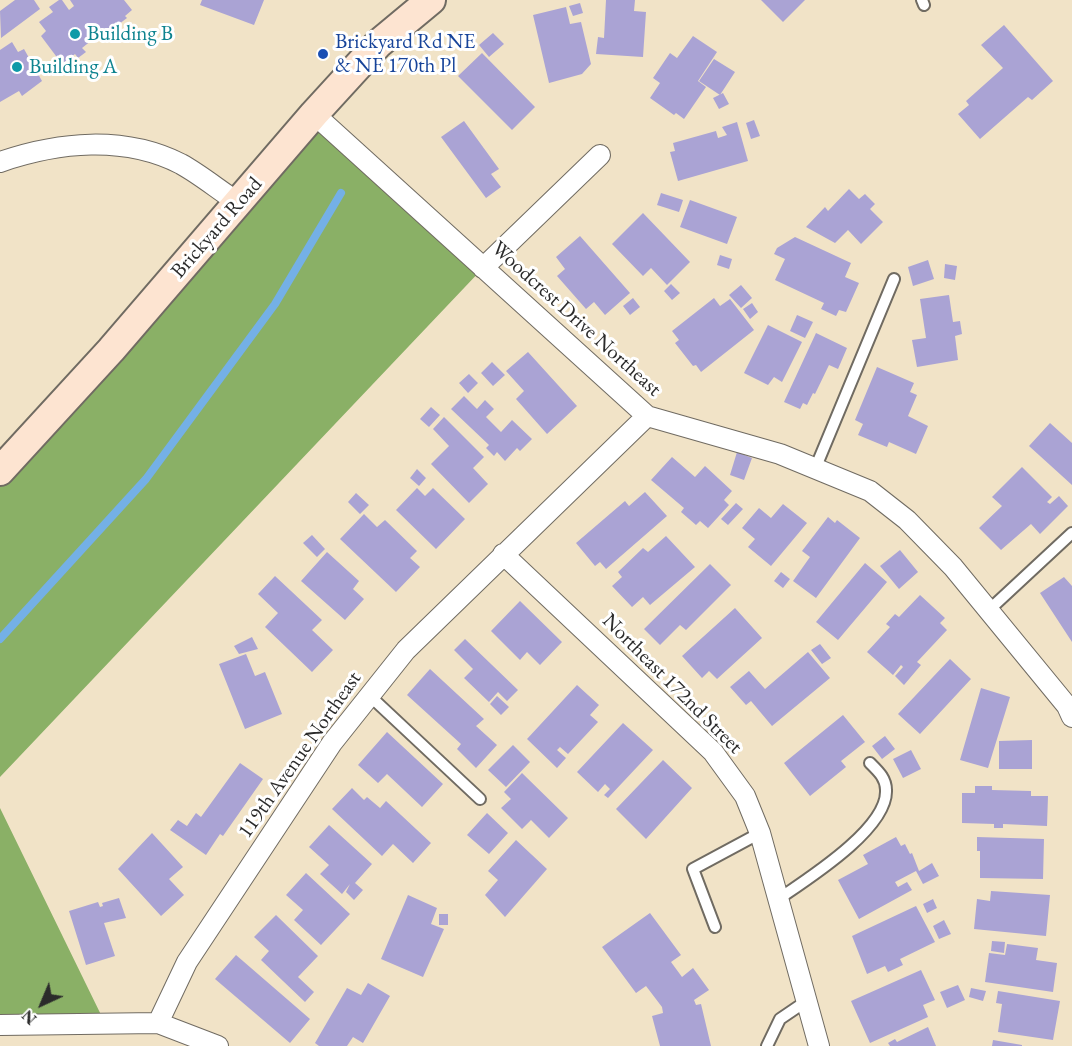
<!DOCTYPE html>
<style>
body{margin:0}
#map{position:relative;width:1072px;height:1046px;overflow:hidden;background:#f1e3c7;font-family:"EB Garamond",serif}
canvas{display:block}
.north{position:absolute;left:12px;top:974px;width:60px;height:60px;-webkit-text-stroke:4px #fff;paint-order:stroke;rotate:224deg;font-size:16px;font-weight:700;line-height:24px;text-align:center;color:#2b2b2b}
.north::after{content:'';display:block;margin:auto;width:21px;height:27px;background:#2b2b2b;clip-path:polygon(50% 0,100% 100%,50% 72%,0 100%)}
</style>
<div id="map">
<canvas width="1072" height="1046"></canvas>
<div class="north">N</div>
</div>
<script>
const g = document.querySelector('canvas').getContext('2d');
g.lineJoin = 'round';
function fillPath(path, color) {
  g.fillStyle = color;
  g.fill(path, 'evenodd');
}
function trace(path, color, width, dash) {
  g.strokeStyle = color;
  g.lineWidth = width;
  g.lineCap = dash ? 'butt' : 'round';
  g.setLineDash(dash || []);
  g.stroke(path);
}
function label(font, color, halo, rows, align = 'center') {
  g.font = font + ' "EB Garamond",serif';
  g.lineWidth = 6;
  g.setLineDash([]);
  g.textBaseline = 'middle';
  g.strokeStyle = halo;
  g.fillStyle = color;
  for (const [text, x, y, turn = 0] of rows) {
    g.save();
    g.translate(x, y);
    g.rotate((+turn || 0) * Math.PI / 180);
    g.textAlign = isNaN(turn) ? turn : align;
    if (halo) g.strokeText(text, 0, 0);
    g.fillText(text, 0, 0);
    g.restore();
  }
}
fillPath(new Path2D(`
 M314,114L483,268L0,777V471Z
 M0,808L105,1023L0,1025Z`), '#8ab066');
trace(new Path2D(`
 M0,639L146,479L275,304L341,193`), '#74b0e6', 8);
fillPath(new Path2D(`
 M15,0H34L40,9L1,38L0,11Z
 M59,0H62L69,10L74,6L70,0H124L132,10L125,16L127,18L99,39L97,36L82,48L86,52L78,58L75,54L62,64L41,36L46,31L39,22L53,12L49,7Z
 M202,0H264L254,25L200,5Z
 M606,0H635L634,11L646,12L643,57L596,54L598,37L604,38Z
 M761,0H805L783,22Z
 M580,3L583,13L573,16L569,6Z
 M566,7L570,24L581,22L591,64L582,74L549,83L533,15Z
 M1004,25L1053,81L1032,100L1028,97L980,139L958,114L969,105L966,101L1003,68L981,45Z
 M493,33L504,44L489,57L479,45Z
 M693,36L717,52L698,81L706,87L684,119L676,113L674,115L650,98L660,83L653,78L670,53L677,58Z
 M12,42L18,52L24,49L42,81L22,96L19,91L0,102V50Z
 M482,53L535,107L512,130L458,76Z
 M714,59L735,72L720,95L699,81Z
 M723,93L729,104L719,109L713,98Z
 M754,120L760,136L751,139L746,123Z
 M464,121L499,169L491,174L501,187L486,198L441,137Z
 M737,122L748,161L678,181L670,152L675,151L673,143L716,131L718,138L727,135L722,127Z
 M849,189L859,199L865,194L875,204L870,209L883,222L861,244L848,230L835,243L806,227L825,207L828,211Z
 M661,193L683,200L679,212L657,205Z
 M690,200L737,217L727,244L680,227Z
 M643,213L690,262L667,285L651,268L643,276L612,244Z
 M580,236L630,293L605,315L594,302L586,309L557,276L565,269L556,257Z
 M795,237L851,263L845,277L859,283L846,312L839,310L836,316L821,309L824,303L775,280L785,259L774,254L777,248Z
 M720,255L732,259L729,269L717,265Z
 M928,260L934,279L913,286L908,267Z
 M945,264L957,266L955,280L944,278Z
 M671,284L680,293L672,300L664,291Z
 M741,285L752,298L741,308L729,295Z
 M949,295L953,322L960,321L962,334L955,336L958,360L917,367L912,340L926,338L920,299Z
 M633,298L640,307L630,315L623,306Z
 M714,298L720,306L730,299L754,330L701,372L696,365L693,366L675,343L679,340L672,331Z
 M752,303L758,312L750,319L743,309Z
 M797,315L813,322L805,338L790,331Z
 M768,325L802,342L782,382L774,377L768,385L744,373Z
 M816,333L847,348L838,369L829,365L815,394L813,393L807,405L803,403L800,409L784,402Z
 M528,352L577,406L547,434L516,399L524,391L506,371Z
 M492,362L505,375L493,386L481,373Z
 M877,367L914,383L910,392L917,395L908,416L928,426L916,454L889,442L887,447L858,435L863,424L855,420Z
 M469,374L478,383L468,393L459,383Z
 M464,396L477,409L485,400L494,409L486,417L501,432L512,420L532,439L520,451L517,448L505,461L497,452L494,456L486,448L489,445L451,409Z
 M431,407L440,415L429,427L420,419Z
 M444,417L484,457L473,468L488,484L469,503L431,464L449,446L433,429Z
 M1050,423L1072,443V485L1029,446Z
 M737,452L752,458L744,480L730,475Z
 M672,457L695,477L705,466L732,491L724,500L729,505L708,528L700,521L696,525L681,512L684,508L651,480Z
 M1022,467L1052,497L1047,502L1050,504L1059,496L1068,506L1040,534L1031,524L1001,550L979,528L1002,506L992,497Z
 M417,469L426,478L419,486L410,478Z
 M417,488L425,496L433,488L465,519L436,549L396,510Z
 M645,492L667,516L606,569L600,562L595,566L576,543L625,501L629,506Z
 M356,493L369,505L360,514L348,502Z
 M736,503L743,509L728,525L721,519Z
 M783,504L807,523L771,566L748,547L755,539L742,528L759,508L771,518Z
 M364,514L377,527L385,520L417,551L410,558L420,567L396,592L340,539Z
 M828,517L835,523L837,520L860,538L816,598L793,581L810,557L802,551Z
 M312,535L325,549L317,557L303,543Z
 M666,536L695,567L650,605L643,597L632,607L612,586L622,577L618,572L643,548L648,552Z
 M900,550L918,572L899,589L880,566Z
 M327,552L359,581L353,589L364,599L345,620L301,581Z
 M865,563L887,582L838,640L816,622Z
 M710,564L731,585L686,630L680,625L660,645L644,629Z
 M781,572L790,579L783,588L774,581Z
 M275,576L322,620L312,630L333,650L312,672L265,627L278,613L258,594Z
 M1064,577L1072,586V642L1040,593Z
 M920,595L945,618L940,623L947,630L917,662L921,665L904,685L895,676L903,667L901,665L893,675L867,652L890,627L886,624L895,614L899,617Z
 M520,601L562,642L540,665L527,652L520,660L491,631Z
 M735,608L762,638L717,679L709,671L702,678L682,656Z
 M252,637L258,649L239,654L234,646Z
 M465,639L518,690L507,701L498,692L489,702L464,678L473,669L454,650Z
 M820,644L831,658L822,664L811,650Z
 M808,652L830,678L772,726L751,701L746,705L730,687L749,671L765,689Z
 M246,654L255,676L265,672L282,714L245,729L219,664Z
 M950,659L971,679L920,734L898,714Z
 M430,669L484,719L476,726L497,745L476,768L457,749L461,744L407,695Z
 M577,685L599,705L590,715L598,722L568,754L560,747L557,750L566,758L557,768L527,739Z
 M981,688L1010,697L988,768L960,760Z
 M497,696L509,707L501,715L490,704Z
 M843,715L865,742L841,761L846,767L810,796L784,763Z
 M623,723L653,750L608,798L604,795L610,789L605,784L598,792L577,772Z
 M387,732L443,784L422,807L387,774L378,783L358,765Z
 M885,736L895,749L882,759L872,746Z
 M1032,740V769H999V741Z
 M513,745L530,762L506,787L488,770Z
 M911,750L921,769L903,778L893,759Z
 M663,760L692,788L646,839L616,809Z
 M240,763L263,779L223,836L220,834L206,855L170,830L178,820L187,826L196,813L201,817Z
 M522,773L568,818L549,838L531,820L522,829L501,808L511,799L504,792Z
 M975,786H992V790L1031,791V796H1048L1047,826L1003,824V828H994V824L962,823V793H975Z
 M352,788L364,800L367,797L380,808L386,801L431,843L413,863L393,844L382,856L332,809Z
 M487,813L508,833L489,854L467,835Z
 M329,825L372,864L355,883L363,890L354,900L346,892L350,884L342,894L320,874L329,865L309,847Z
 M152,833L183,867L169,879L184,895L161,916L118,869Z
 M896,837L901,846L905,844L910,854L912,853L919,871L932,863L939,876L923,884L916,871L895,882L898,887L907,882L912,890L859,919L838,880L868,864L863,855Z
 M977,837L1044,839L1043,879L980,878V851H977Z
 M516,840L547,869L505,917L485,895L498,880L488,871Z
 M306,873L350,914L321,945L294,920L303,910L286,895Z
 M991,891L1050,895L1046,936L974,929L977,899L990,901Z
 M408,895L437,908L431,924L444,929L423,977L381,959Z
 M119,898L126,918L104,923L115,956L86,965L69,911L98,902L100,907L103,906L102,903Z
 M933,899L937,908L927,913L923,904Z
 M916,906L935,942L900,959L903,965L888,972L885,966L867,974L852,936Z
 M650,913L681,955L671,962L682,977L693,968L709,990L694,1000L696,1005L701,1004L711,1046H660L652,1016L663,1013L662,1007L646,986L636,993L602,947Z
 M439,914H448V925H439Z
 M276,915L318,956L298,977L314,992L305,1002L261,960L269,951L254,937Z
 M944,920L951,934L939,939L933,926Z
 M992,941L1005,942L1004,953L991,951Z
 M1007,944L1038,948L1036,960L1057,963L1053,992L985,982L989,953L1005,955Z
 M236,955L310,1019L290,1043L215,979Z
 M921,970L935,1000L923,1005L928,1017L870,1043L851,1001Z
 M368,983L390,996L363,1043L353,1037L347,1046H319L315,1043L347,988L361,995Z
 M958,985L965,1000L947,1008L940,992Z
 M971,988L986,991L983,1001L969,997Z
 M998,991L1060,1001L1053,1040L998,1032L1002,1004L996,1003Z
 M928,1027L936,1046H890L888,1043L895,1039L897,1042Z
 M993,1040L1022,1045V1046H992Z`), '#aaa3d4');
const lane = new Path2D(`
 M922,0L924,5
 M815,469L894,279
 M989,610L1072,533
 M370,696L480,799
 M777,900C806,880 888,829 886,790C886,778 878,771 870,763
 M715,927L693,869L760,833
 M767,1046L780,1019L805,1002`);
const street = new Path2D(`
 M314,114L647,416L780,454L870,491L907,520L953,567L1067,706L1072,717
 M0,162C58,142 124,135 181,164C201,175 220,191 239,203
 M483,268L600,155
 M503,554L713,752L745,796L760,833L819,1046
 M158,1023L187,962L332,743L406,650L647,416
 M0,1025L158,1023L218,1046`);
const secondary = new Path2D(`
 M0,471L111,350L314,114L378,44L431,0`);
trace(lane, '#706b62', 14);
trace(street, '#706b62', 22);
trace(secondary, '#706b62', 32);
trace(lane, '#fff', 10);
trace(street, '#fff', 20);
trace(secondary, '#fde4d1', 28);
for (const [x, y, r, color] of [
 [75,34,6,"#0f9aa8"],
 [323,54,6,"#1a4fb4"],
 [17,67,6,"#0f9aa8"]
]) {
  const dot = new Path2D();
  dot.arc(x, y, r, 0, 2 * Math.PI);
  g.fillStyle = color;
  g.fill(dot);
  trace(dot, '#fff', 2);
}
label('21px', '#0d838f', '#fff', [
 ["Building B",87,34],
 ["Building A",29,67]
], 'left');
label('21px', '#164399', '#fff', [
 ["Brickyard Rd NE",335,42],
 ["& NE 170th Pl",335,66]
], 'left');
label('21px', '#2b2b2b', '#fff', [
 ["Brickyard Road",217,228,-49],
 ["Woodcrest Drive Northeast",576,319,42],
 ["Northeast 172nd Street",672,684,45],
 ["119th Avenue Northeast",300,755,-55]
]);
</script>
